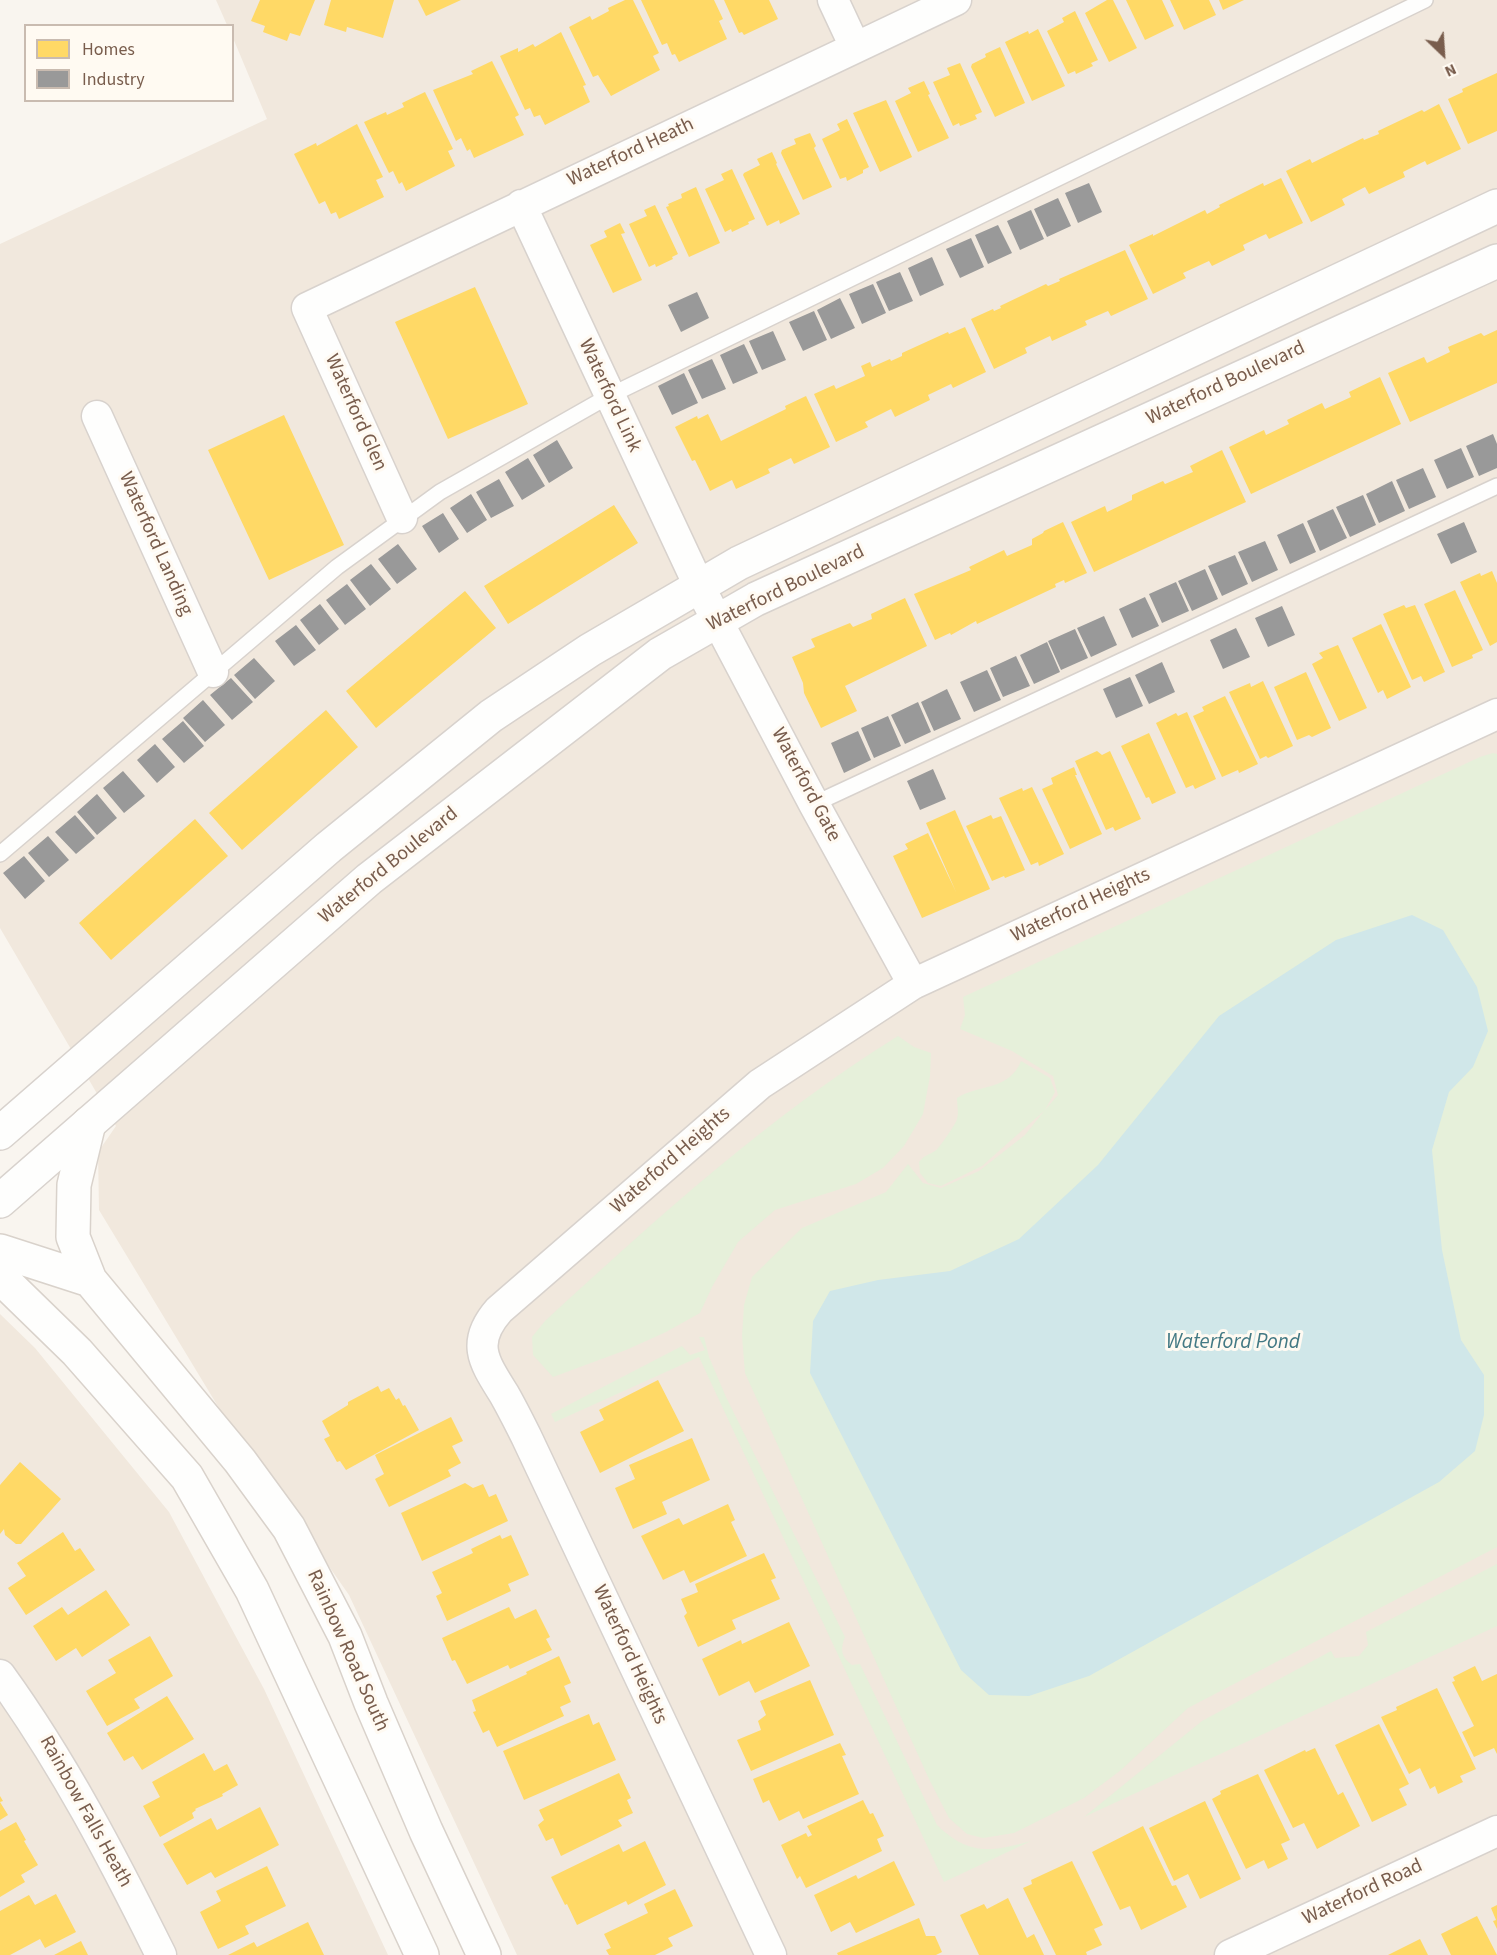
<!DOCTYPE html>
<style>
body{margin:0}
#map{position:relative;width:1497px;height:1955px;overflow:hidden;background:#f9f5ef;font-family:"Source Sans 3",sans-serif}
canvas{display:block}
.legend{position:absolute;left:24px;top:24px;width:210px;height:78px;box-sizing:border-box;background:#fffaf2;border:2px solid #c9bbb0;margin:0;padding:8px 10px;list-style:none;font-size:18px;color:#795d4d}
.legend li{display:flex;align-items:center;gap:12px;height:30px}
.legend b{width:30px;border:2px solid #c9bbb0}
.north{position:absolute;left:1413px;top:24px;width:60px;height:60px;-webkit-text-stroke:4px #fffaf2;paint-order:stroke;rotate:155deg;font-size:16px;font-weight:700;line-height:24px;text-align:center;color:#795d4d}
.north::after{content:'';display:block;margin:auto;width:21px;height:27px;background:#795d4d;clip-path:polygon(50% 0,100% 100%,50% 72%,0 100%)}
</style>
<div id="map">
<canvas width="1497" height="1955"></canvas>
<ul class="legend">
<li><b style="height:16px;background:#ffd966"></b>Homes</li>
<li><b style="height:16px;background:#999"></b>Industry</li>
</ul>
<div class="north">N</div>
</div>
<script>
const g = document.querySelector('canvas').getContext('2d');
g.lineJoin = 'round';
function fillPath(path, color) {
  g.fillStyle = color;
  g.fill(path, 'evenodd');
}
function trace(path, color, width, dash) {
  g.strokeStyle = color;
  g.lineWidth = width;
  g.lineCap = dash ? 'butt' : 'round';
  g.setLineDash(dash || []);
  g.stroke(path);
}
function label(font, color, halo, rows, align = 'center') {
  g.font = font + ' "Source Sans 3",sans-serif';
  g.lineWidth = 6;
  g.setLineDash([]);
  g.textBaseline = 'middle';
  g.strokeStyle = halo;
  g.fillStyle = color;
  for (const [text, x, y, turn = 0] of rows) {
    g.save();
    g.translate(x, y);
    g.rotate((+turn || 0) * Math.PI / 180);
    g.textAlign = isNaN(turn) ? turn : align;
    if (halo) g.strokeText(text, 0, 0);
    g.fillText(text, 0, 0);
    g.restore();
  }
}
fillPath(new Path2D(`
 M216,0H1497V1955H517L349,1595L225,1418L99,1210L98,1152L116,1126L0,928V244L267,119L233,38L232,26L227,25Z
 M0,1314L35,1348L169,1512L264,1689L388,1955H0Z`), '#f1e8dd');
fillPath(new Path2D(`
 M1493,753L1497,754V1547L1188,1708L1121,1770L1084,1798L1014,1833L983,1838L967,1834L949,1818L929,1779L745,1373L742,1336L744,1305L752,1277L802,1228L886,1192L908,1164L923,1183L941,1188L979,1171L1025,1135L1044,1111L982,1166L941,1186L928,1183L920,1173L919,1162C926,1154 927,1156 935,1151C938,1150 957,1122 957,1119C959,1113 957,1105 957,1098C979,1084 1009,1091 1021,1061L1050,1078L1055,1092L1045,1110L1058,1095L1053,1076L1012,1051L960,1029L965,1015L963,997L1480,757Z
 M898,1036L914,1047L931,1053L930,1076L923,1114L904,1146L883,1168L856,1184L775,1210L738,1242L712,1287L700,1313L666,1332L626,1350L553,1377L533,1355L532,1337L545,1321C656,1219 769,1116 898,1036Z
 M699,1337H704L709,1357L726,1397L845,1637C840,1649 841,1657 852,1665L860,1664L937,1825C969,1856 991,1852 1031,1841L944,1882L699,1357L555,1422L551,1414L682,1346L690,1355L705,1350Z
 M1497,1564V1626L1084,1817L1202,1721L1331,1651L1335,1658L1359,1656L1368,1645L1366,1632Z`), '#e6f0da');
fillPath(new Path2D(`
 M1412,915L1443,930L1477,987L1488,1031L1473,1067L1449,1092L1432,1150L1442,1250L1461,1340L1484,1375V1415L1475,1451L1439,1482L1089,1676L1029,1696L989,1695L961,1670L810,1373L813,1321L830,1291L878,1280L950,1271L1019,1239L1098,1165L1219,1016L1336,940Z`), '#d0e7e9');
fillPath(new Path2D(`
 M260,0H315L300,36L290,33L287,41L263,32L265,26L251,21Z
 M331,0H394L383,38L347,27L346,32L324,25Z
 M418,0H461L426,16Z
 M625,0H633L659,53L653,56L660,70L611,96L598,75L593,77L569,27L590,16L592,20L609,11L608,8Z
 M641,0H714L723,19L719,21L727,39L679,62L675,54L672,55L667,43L662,45Z
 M724,0H769L778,19L744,35L742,32L739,33Z
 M1107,0H1113L1137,48L1109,62L1085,13Z
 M1126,0H1162L1174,26L1145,40Z
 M1170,0H1209L1216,15L1184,30Z
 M1219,0H1244L1223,10Z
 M1075,11L1098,60L1091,63L1093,66L1076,74L1075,71L1068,74L1047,31L1064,22L1062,18Z
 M1038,29L1065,86L1032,101L1005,42L1028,31L1029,34Z
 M561,32L586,85L583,86L590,102L545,125L540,115L534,117L530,108L525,110L500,56L518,48V52L533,44L535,47Z
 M1000,47L1025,103L995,117L971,67L972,64L986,57L985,54Z
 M492,61L519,115L515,117L524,135L474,158L470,149L467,151L461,138L456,141L433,90L473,74L471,71Z
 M960,63L982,112L975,115L977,119L960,126L959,123L953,126L933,82L950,75L947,68Z
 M1497,73V131L1468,144L1448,99L1463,92L1462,89Z
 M924,81L930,94L928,95L949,138L918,152L895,101L911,93L908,88Z
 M425,92L453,149L448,151L455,166L406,191L402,182L399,184L393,171L389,173L364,122L386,112L387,115L404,107L402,103Z
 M886,100L912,157L880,172L853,113Z
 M1439,104L1461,149L1427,165L1425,161L1403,172L1405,177L1369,194L1365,187L1342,199L1345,205L1311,222L1286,171L1310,159L1312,163L1363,138L1364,140L1379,134L1378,131L1422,110L1424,112Z
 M847,119L869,167L863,170V173L847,181L846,177L840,179L822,139L840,130L837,124Z
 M357,124L383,177L376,180L384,197L339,219L336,212L331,214L325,201L319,204L294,154L316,143L317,146Z
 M810,133L816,146L814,148L832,187L803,200L781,153L782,150L796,144L794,139Z
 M772,152L777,163L776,164L800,214L780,224L779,220L767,226L743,175L744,173L760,165L757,159Z
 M732,169L755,219L748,222L749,224L732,232L731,229L725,232L705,189L724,180L721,174Z
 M1281,178L1303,223L1269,239L1266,234L1243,245L1245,250L1212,266L1209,261L1183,273L1186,278L1153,294L1129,245L1153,234V236L1205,210L1207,214L1220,207L1219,205L1263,183L1264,186Z
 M696,187L720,243L689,257L666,207L669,206L668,204L682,198L681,194Z
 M655,205L678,254L672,257L673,259L656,267L655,264L649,267L629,224L647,216L644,210Z
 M620,223L625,233L621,234L642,280L613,293L590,245L607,237L604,231Z
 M1125,250L1148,299L1111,316L1108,311L1085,321L1087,325L1052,341L1050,336L1025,348L1027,353L994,369L971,319L993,309L994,311L1001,308L1000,306L1046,284L1048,286L1060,281L1059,279Z
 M475,287L528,404L448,439L395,322Z
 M965,327L986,372L953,388L951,384L928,395L930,400L895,417L891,409L865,422L868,427L836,442L814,394L834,385L836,389L865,376L861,366L870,362L872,367L890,359L891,361L902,356V353L948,332L949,334Z
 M1497,330V383L1410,422L1388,373L1424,357L1427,363L1450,352L1448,347L1481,333L1484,336Z
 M1380,377L1401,424L1251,494L1229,447L1264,430L1266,435L1289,424L1287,420L1322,403L1325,409L1351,397L1349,392Z
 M806,396L830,447L794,464L791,458L768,469L770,473L736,489L732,480L710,491L695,460L692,461L675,427L697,416L698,419L708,414L721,441L786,409L785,406Z
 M284,415L344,545L269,580L208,450Z
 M1222,450L1246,502L1094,572L1071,522L1105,506L1107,512L1132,500V495L1163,481L1165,484L1193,472L1190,466Z
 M614,505L638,543L508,624L484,586Z
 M1063,522L1087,573L1065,583L1064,580L1055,584L1056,587L977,624L976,621L951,635L950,633L935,640L914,594L971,570L969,567L1004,550L1007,556L1032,545V539L1043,533L1044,531Z
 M1492,571L1497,583V642L1490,646L1460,582L1480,573L1481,576Z
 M1455,590L1483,650L1472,655L1473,658L1452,667L1424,604Z
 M465,591L496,628L376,728L346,691Z
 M905,598L927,646L845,686L857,711L821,728L804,693L803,683L792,657L815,647L811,639L850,623L853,627L872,619L871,614Z
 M1404,605L1406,608L1415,605L1445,672L1424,682L1421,676L1412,680L1383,614Z
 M1381,624L1411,687L1387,699L1383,690L1378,693L1352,638Z
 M1338,645L1367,708L1339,721L1312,664L1323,658L1319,653Z
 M1306,672L1331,728L1312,737L1309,735L1297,740L1274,687Z
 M1263,681L1293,746L1268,758L1266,756L1260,759L1229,692L1250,683L1251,687Z
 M1225,696L1258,764L1239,773L1238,770L1222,777L1193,716L1204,711L1202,707Z
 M326,710L358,747L242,850L209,813Z
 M1187,712L1216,779L1195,789L1193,785L1186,788L1156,723L1176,713L1178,716Z
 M1149,733L1176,793L1152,804L1149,797L1146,798L1121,746Z
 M1097,751L1102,755L1110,751L1141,819L1115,831L1113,827L1106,830L1075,761Z
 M1074,767L1077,775H1075L1102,834L1070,849L1042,789L1053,784L1051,778Z
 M1032,787L1064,854L1039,866L1038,862L1031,865L999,798L1022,788L1023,791Z
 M955,810L990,889L922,918L893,856L908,849L905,844L928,833L956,892L926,823Z
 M991,815L993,819L1001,816L1025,870L1005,878L1004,876L992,881L966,826Z
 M195,819L228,856L111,960L79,923Z
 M658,1380L684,1431L600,1473L580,1432L604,1420L599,1410Z
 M378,1386L381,1392L389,1388L396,1400L399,1398L403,1406L405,1405L419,1430L346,1470L340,1461L337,1462L324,1439L330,1436L322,1421L348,1405V1402Z
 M451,1417L463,1441L452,1446L461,1463L448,1470L451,1476L389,1507L375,1479L384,1474L375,1455Z
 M692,1438L710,1480L662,1502L667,1514L633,1529L615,1488L635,1479L629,1465Z
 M20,1462L61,1499L21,1544H16L5,1535L4,1529L0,1534V1485Z
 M465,1483L473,1488L483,1484L489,1497L496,1494L508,1521L422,1561L401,1513Z
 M728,1504L735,1520L731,1522L747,1556L690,1583L684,1570L663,1580L641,1536L679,1518L683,1525Z
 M63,1532L75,1551L80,1548L95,1570L26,1615L8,1588L26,1576L17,1563Z
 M500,1535L502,1539L511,1535L529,1575L508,1584L511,1591L447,1621L436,1596L442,1593L432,1572L473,1553L471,1549Z
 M764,1553L776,1578L771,1580L780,1599L732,1620L736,1629L698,1647L684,1616L687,1613L681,1599L698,1592L695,1584Z
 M106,1590L130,1625L82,1657L76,1648L56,1661L33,1626L62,1607L68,1615Z
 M509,1607L515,1619L536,1609L550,1637L546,1639L552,1650L510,1669L508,1665L467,1684L455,1660L452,1661L442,1638Z
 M789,1622L810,1666L755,1693L749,1681L719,1696L702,1659L741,1640L742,1644Z
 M150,1636L173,1676L134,1699L140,1708L107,1726L86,1691L116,1673L108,1660Z
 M559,1656L571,1683L564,1686L571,1702L560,1707L564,1716L497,1747L489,1730L483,1733L473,1712L476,1711L472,1700L527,1674L526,1672Z
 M1475,1666L1482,1681L1497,1674V1754L1494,1748L1474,1757L1462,1732L1474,1726L1452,1682L1455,1681L1453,1677Z
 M810,1680L834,1735L751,1771L737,1740L761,1730L758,1721L766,1715L760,1701Z
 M1437,1688L1476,1769L1460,1776L1463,1782L1438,1794L1435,1786L1430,1789L1420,1768L1409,1774L1381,1717L1397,1710L1396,1707Z
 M167,1696L194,1739L142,1770L133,1756L124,1761L107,1733Z
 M589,1714L593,1725L599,1722L616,1760L524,1800L503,1751Z
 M1379,1724L1409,1784L1399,1789L1407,1805L1372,1822L1335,1745Z
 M840,1743L846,1755L842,1756L859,1794L803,1819L799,1811L779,1821L769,1800L763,1803L753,1779Z
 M1315,1748L1338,1795L1343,1792L1360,1826L1317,1849L1304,1823L1293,1828L1264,1770L1305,1750L1306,1752Z
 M204,1753L214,1771L227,1764L238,1785L222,1794L223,1796L195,1809L196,1810L192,1813L194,1818L160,1837L143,1806L160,1797L152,1782Z
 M619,1773L631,1798L627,1800L633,1813L618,1820L622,1826L561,1856L553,1838L546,1841L538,1825L544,1820L539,1810Z
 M1258,1774L1290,1840L1281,1844L1288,1859L1268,1869L1264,1860L1246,1869L1212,1799L1221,1794L1220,1791Z
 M0,1796L3,1801L0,1802L8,1815L0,1820Z
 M863,1800L870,1814L873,1813L884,1836L877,1839L882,1851L806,1888L800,1876L797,1879L781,1845L806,1833L808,1837L812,1835L807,1826Z
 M1205,1801L1241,1879L1200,1899L1188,1874L1174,1881L1149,1828Z
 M260,1807L279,1845L215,1878L211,1872L187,1885L163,1844L211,1818L217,1830Z
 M16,1822L26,1840L24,1841L38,1865L21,1875L25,1882L0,1897V1831Z
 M1143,1826L1172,1886L1176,1885L1187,1907L1141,1930L1130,1906L1120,1910L1092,1852Z
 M645,1841L666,1885L628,1905L626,1901L577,1925L567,1904L565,1905L551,1877L619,1844L623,1852Z
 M894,1861L915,1905L856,1933L850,1922L831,1932L814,1895L856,1875L858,1879Z
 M1072,1861L1103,1925L1094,1929L1102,1945L1086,1952L1087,1955H1056L1023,1888L1032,1884L1031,1880Z
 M267,1866L286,1906L245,1926L249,1934L218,1949L200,1912L221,1901L216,1891Z
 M675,1889L693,1926L668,1938L673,1946L655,1955H609L606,1950L611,1948L604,1934L648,1913L644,1904Z
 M56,1894L76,1932L45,1948L40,1939L10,1955H0V1911L29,1895L35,1905Z
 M1008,1898L1027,1938L1034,1934L1044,1955H979L960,1915L984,1904L987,1909Z
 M1497,1905V1929L1493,1921L1496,1920L1491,1908Z
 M1477,1916L1497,1955H1451L1441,1934Z
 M919,1918L926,1936H935L942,1952L936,1955H838L837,1953Z
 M308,1922L324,1955H228L254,1942L257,1947Z
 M1420,1939L1428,1955H1388Z
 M81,1941L88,1955H54Z`), '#ffd966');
fillPath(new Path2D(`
 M1089,183L1102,212L1078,223L1065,193Z
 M1058,198L1071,226L1047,237L1034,209Z
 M1031,210L1044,239L1020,250L1007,221Z
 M998,225L1012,253L988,264L975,235Z
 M971,238L984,267L960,278L946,249Z
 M932,257L944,285L920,296L908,268Z
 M900,272L913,301L889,311L876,282Z
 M873,284L886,313L862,324L849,294Z
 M697,292L709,318L681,332L668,305Z
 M840,298L855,328L831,339L817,310Z
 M814,311L827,340L803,351L789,322Z
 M773,331L786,360L762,370L749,341Z
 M744,344L758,373L733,384L720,355Z
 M712,359L726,389L702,399L688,370Z
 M684,373L698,403L672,415L658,386Z
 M1493,434L1497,444V468L1479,476L1466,446Z
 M557,440L573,468L549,483L533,455Z
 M1461,448L1474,477L1447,489L1434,460Z
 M528,458L545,486L522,500L505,472Z
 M1423,468L1436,497L1409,509L1396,480Z
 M499,479L514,506L491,518L476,492Z
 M1392,481L1405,511L1379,523L1366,494Z
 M471,494L487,520L467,533L450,508Z
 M1363,495L1376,525L1350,537L1336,507Z
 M1333,509L1347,538L1320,551L1307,521Z
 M443,513L459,539L439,553L422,526Z
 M1464,522L1477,552L1451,564L1437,534Z
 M1303,523L1316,552L1290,564L1277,535Z
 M1265,541L1278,570L1252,582L1238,552Z
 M398,544L417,569L397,584L378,559Z
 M1235,555L1248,584L1222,596L1208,566Z
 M371,564L391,589L370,606L350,580Z
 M1205,569L1218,599L1192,611L1178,581Z
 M1176,582L1189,611L1162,623L1149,594Z
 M347,584L366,609L345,625L326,600Z
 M1145,597L1159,626L1132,638L1119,609Z
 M320,604L339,629L319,645L300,620Z
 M1282,606L1295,635L1268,647L1255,618Z
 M1104,616L1117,645L1091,657L1077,628Z
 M296,625L316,650L294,666L275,641Z
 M1236,628L1250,657L1223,669L1210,640Z
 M1075,629L1088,658L1061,670L1048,641Z
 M1047,642L1060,672L1034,684L1020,655Z
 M1016,656L1030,686L1003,697L990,668Z
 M254,658L275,681L255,699L234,675Z
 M1162,662L1175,692L1149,704L1135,675Z
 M987,670L1001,700L974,712L960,682Z
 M1130,677L1143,706L1116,718L1103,689Z
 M231,678L253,702L232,720L210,695Z
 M947,689L961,719L934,731L921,702Z
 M203,700L225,725L205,742L183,718Z
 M918,702L931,732L905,744L891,715Z
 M888,716L901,746L874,758L861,728Z
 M183,721L204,746L184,763L162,739Z
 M858,731L871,760L844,773L831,743Z
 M155,744L175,767L157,783L137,760Z
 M933,769L946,799L920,810L907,781Z
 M123,771L145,796L124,813L103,788Z
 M97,794L117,818L97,835L77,812Z
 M75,815L95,838L76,854L55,832Z
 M48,836L69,860L49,877L28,853Z
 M24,856L45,881L25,899L3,873Z`), '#999');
const service = new Path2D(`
 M814,804L1497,486
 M0,854L337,567L440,492L609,396L1425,0`);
const minor = new Path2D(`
 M833,0L855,47
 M521,205L699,586L814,804L913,984
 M97,416L213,672
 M402,518L307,308L956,0
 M0,1675C63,1762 113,1858 161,1955
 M771,1955L526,1436C519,1422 512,1408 504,1394C484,1362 470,1343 499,1310L760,1084L913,984L1497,714
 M1230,1955L1497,1831`);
const tertiary = new Path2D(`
 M0,1133L329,847L491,716L590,650L739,563L1497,206
 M0,1201L369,879L660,654L756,599L1497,261`);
const secondary = new Path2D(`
 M89,1123L74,1185L73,1237L90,1280
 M0,1251L90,1280L240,1461L289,1528L345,1636L371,1703L426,1831L484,1955
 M0,1277L77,1352L187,1477L252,1590L422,1955`);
trace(service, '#d8d2cd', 18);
trace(minor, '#d8d2cd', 33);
trace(tertiary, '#d8d2cd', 36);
trace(secondary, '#d9d2cb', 36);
trace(service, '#fefefd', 15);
trace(minor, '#fefefd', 30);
trace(tertiary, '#fefefd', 33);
trace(secondary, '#fefefd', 33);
label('20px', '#795d4d', '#fffaf2', [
 ["Waterford Heath",631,153,-25],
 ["Waterford Boulevard",1226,384,-25],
 ["Waterford Link",609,396,65],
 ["Waterford Glen",355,413,66],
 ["Waterford Landing",155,544,66],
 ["Waterford Boulevard",786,589,-26],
 ["Waterford Gate",805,785,62],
 ["Waterford Boulevard",389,866,-39],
 ["Waterford Heights",1081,906,-25],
 ["Waterford Heights",671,1161,-41],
 ["Rainbow Road South",347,1651,66],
 ["Waterford Heights",629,1655,65],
 ["Rainbow Falls Heath",85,1812,61],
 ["Waterford Road",1363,1893,-25]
]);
label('italic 21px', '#437984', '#fffaf2', [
 ["Waterford Pond",1233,1343]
]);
</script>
